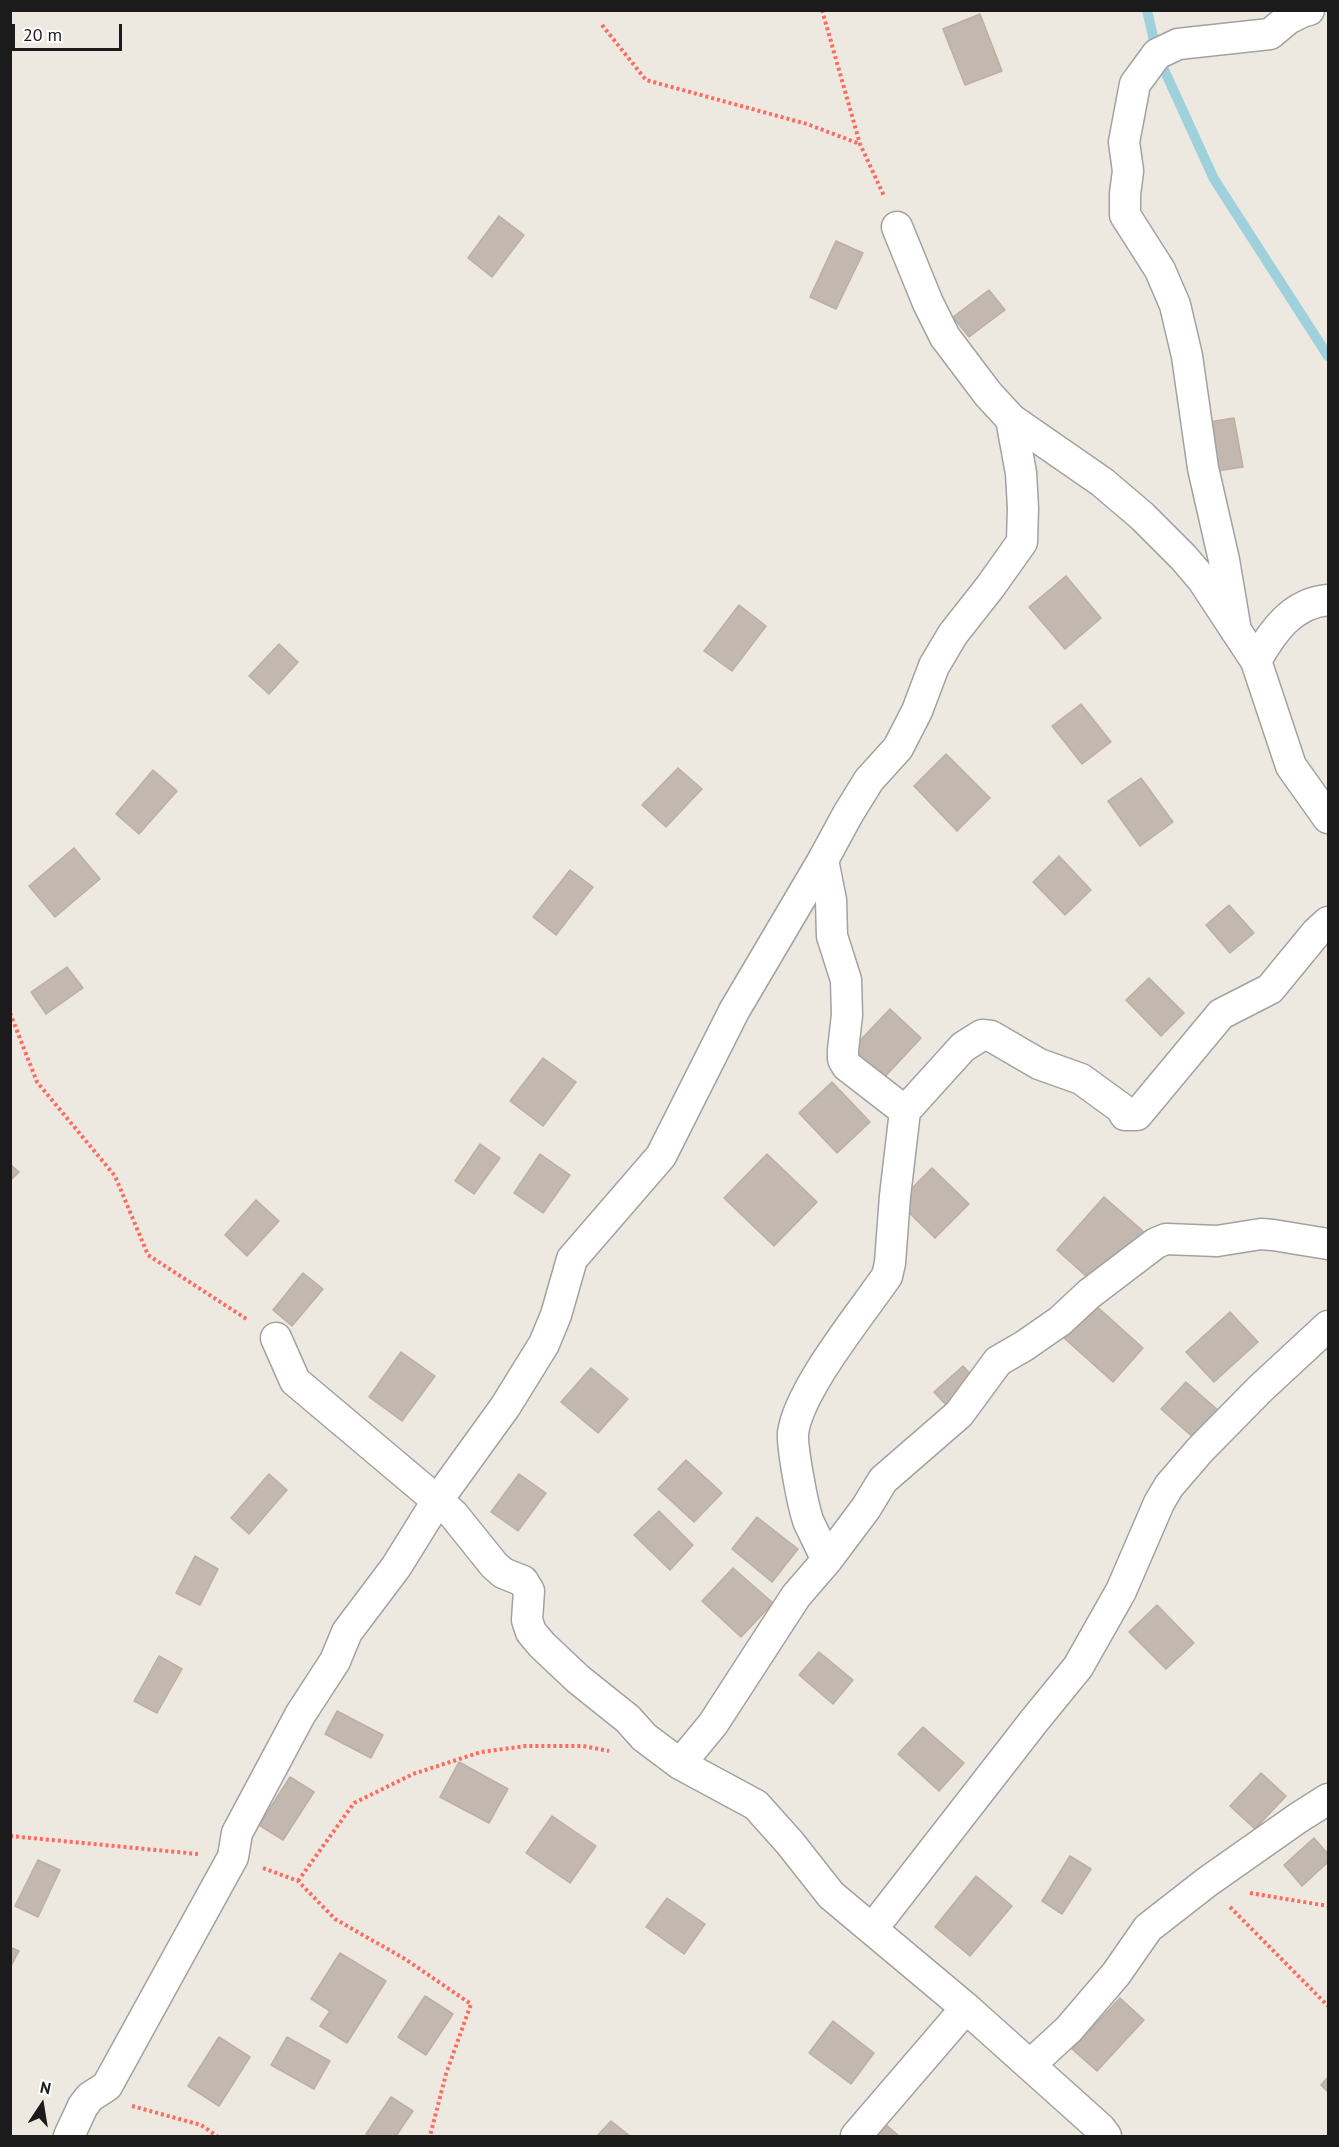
<!DOCTYPE html>
<style>
body{margin:0}
#map{position:relative;width:1339px;height:2147px;overflow:hidden;background:#ede9e0;font-family:"PT Sans",sans-serif}
canvas{display:block}
.frame{position:absolute;inset:0;border:12px solid #1b1b1b;pointer-events:none}
.north{position:absolute;left:12px;top:2075px;width:60px;height:60px;-webkit-text-stroke:4px #fff;paint-order:stroke;rotate:12deg;font-size:16px;font-weight:700;line-height:24px;text-align:center;color:#1b1b1b}
.north::after{content:'';display:block;margin:auto;width:21px;height:27px;background:#1b1b1b;clip-path:polygon(50% 0,100% 100%,50% 72%,0 100%)}
.scale{position:absolute;left:12px;top:24px;width:110px;height:27px;box-sizing:border-box;border:3px solid #1b1b1b;border-top:0;padding-left:8px;font-size:18px;line-height:21px;white-space:nowrap;color:#1b1b1b;-webkit-text-stroke:4px #fff;paint-order:stroke}
</style>
<div id="map">
<canvas width="1339" height="2147"></canvas>
<div class="frame"></div>
<div class="north">N</div>
<div class="scale">20 m</div>
</div>
<script>
const g = document.querySelector('canvas').getContext('2d');
g.lineJoin = 'round';
function trace(path, color, width, dash) {
  g.strokeStyle = color;
  g.lineWidth = width;
  g.lineCap = dash ? 'butt' : 'round';
  g.setLineDash(dash || []);
  g.stroke(path);
}
function fillPath(path, color) {
  g.fillStyle = color;
  g.fill(path, 'evenodd');
}
trace(new Path2D(`
 M1147,10L1157,54L1214,179L1328,356`), '#9fd1dd', 10);
const building = new Path2D(`
 M980,14L1002,71L965,85L943,29Z
 M499,216L524,235L492,277L468,258Z
 M836,241L863,253L836,309L810,297Z
 M989,290L1005,310L969,337L953,317Z
 M1234,418L1243,467L1210,472L1203,423Z
 M1066,576L1101,618L1065,649L1029,607Z
 M739,605L766,626L732,671L704,651Z
 M279,644L298,662L269,694L249,676Z
 M1081,704L1111,742L1082,764L1052,726Z
 M946,754L990,798L957,831L914,786Z
 M678,768L702,789L666,827L642,805Z
 M153,770L177,791L139,834L116,814Z
 M1141,778L1173,822L1140,846L1108,801Z
 M74,848L100,879L55,917L29,886Z
 M1059,856L1091,890L1065,915L1033,882Z
 M570,870L593,887L556,935L533,917Z
 M1229,905L1254,933L1230,953L1206,925Z
 M67,967L83,988L46,1014L31,992Z
 M1149,978L1184,1013L1161,1036L1126,1000Z
 M890,1009L921,1038L881,1081L849,1052Z
 M543,1058L576,1082L543,1126L510,1101Z
 M832,1082L870,1122L837,1153L799,1113Z
 M480,1144L500,1158L474,1194L455,1181Z
 M540,1154L570,1175L543,1213L514,1193Z
 M767,1154L817,1202L774,1246L724,1198Z
 M10,1164L19,1172L10,1181Z
 M932,1168L969,1204L935,1238L898,1202Z
 M1104,1197L1144,1232L1097,1286L1057,1250Z
 M256,1200L279,1221L247,1256L225,1235Z
 M303,1273L323,1289L292,1326L273,1310Z
 M1093,1303L1143,1348L1113,1382L1063,1337Z
 M1230,1312L1258,1342L1214,1382L1186,1352Z
 M401,1352L435,1376L402,1421L369,1397Z
 M963,1366L978,1382L949,1408L934,1392Z
 M591,1368L628,1399L598,1433L561,1402Z
 M1186,1382L1220,1412L1195,1439L1161,1409Z
 M686,1460L722,1493L694,1522L658,1489Z
 M269,1474L287,1490L249,1534L231,1518Z
 M519,1474L546,1493L518,1531L491,1512Z
 M659,1511L693,1545L670,1570L634,1535Z
 M757,1517L798,1549L772,1582L732,1549Z
 M195,1556L218,1569L200,1605L176,1593Z
 M733,1568L773,1603L741,1637L702,1601Z
 M1157,1605L1194,1643L1166,1669L1129,1632Z
 M819,1652L853,1680L833,1704L799,1675Z
 M159,1656L182,1669L157,1713L134,1701Z
 M337,1711L383,1735L371,1758L325,1734Z
 M923,1727L964,1763L939,1791L898,1754Z
 M459,1762L508,1789L489,1823L440,1797Z
 M1261,1773L1286,1796L1255,1829L1230,1806Z
 M290,1777L314,1792L283,1840L259,1825Z
 M552,1816L596,1846L570,1883L526,1853Z
 M1314,1838L1328,1854V1862L1302,1886L1284,1865Z
 M1070,1856L1091,1869L1062,1914L1042,1901Z
 M38,1860L60,1870L38,1917L15,1906Z
 M976,1876L1012,1906L970,1956L935,1927Z
 M667,1898L705,1924L684,1954L646,1927Z
 M10,1947L19,1951L10,1968Z
 M340,1953L386,1981L347,2043L320,2026L330,2011L311,1999Z
 M425,1996L453,2014L426,2055L398,2037Z
 M1120,1998L1144,2020L1097,2071L1072,2049Z
 M833,2021L874,2053L851,2084L809,2053Z
 M219,2037L250,2057L219,2106L188,2086Z
 M287,2037L330,2061L314,2089L271,2065Z
 M1328,2077V2092L1321,2085Z
 M391,2097L413,2111L396,2136H370L366,2134Z
 M611,2121L630,2136H597Z
 M885,2124L899,2136H874Z`);
fillPath(building, '#c2b8b0');
trace(building, '#bfaea2', 1.5);
const minor = new Path2D(`
 M897,227L928,303L945,337L988,394L1011,419L1102,482L1142,516L1183,557L1202,579L1256,661L1291,766L1328,818
 M1236,631L1224,560L1203,468L1187,356L1175,305L1160,270L1125,215V194L1128,171L1124,142L1135,84L1157,54L1178,44L1270,34L1288,19L1302,12L1309,10
 M1256,661C1272,632 1292,603 1328,600
 M823,860L831,900L832,936L846,980L847,1015L843,1050V1059L847,1066L905,1111L895,1196L890,1263L887,1276C861,1314 799,1389 793,1433C792,1448 803,1508 809,1523C815,1535 821,1548 827,1560
 M905,1111L963,1047L982,1035L991,1036L1039,1064L1081,1079L1121,1108L1125,1115H1137L1221,1014L1270,989L1316,933L1328,922
 M276,1338L295,1381L453,1514L494,1565L503,1573L523,1581L529,1591L527,1620L531,1632L542,1645L578,1679L628,1719L644,1737L680,1764L756,1805L790,1843L831,1895L966,2008L1100,2128L1106,2136
 M680,1764L713,1724L796,1596L827,1560L866,1508L883,1480L959,1414L998,1361L1024,1346L1060,1321L1089,1294L1156,1243L1166,1239L1217,1241L1261,1234L1273,1235L1328,1244
 M873,1928L1034,1721L1078,1667L1121,1591L1159,1503L1169,1486L1200,1450L1260,1389L1328,1326
 M1030,2065L1069,2029L1116,1974L1148,1928L1207,1882L1298,1818L1328,1799
 M69,2136L83,2106L90,2097L107,2086L233,1857L237,1833L300,1715L335,1661L347,1632L396,1567L437,1501L505,1407L544,1344L556,1315L572,1259L661,1156L734,1011L823,860L848,814L869,780L898,748L917,711L934,666L953,634L990,587L1022,542L1023,508L1021,473L1011,419
 M856,2136L966,2008`);
trace(minor, '#a2a2a2', 33);
trace(new Path2D(`
 M822,10L860,144L884,196
 M602,25L646,80L807,124L860,144
 M10,1013L37,1082L115,1176L148,1255L248,1320
 M10,1836L198,1854
 M263,1868L298,1881L335,1919L405,1959L471,2004L446,2074L430,2136
 M298,1881L354,1803L413,1774L481,1752L526,1746H583L609,1751
 M1250,1893L1328,1906
 M1230,1907L1328,2006
 M132,2106L201,2125L217,2136`), '#fe6b61', 4, [3, 3]);
trace(minor, '#fff', 30);
</script>
